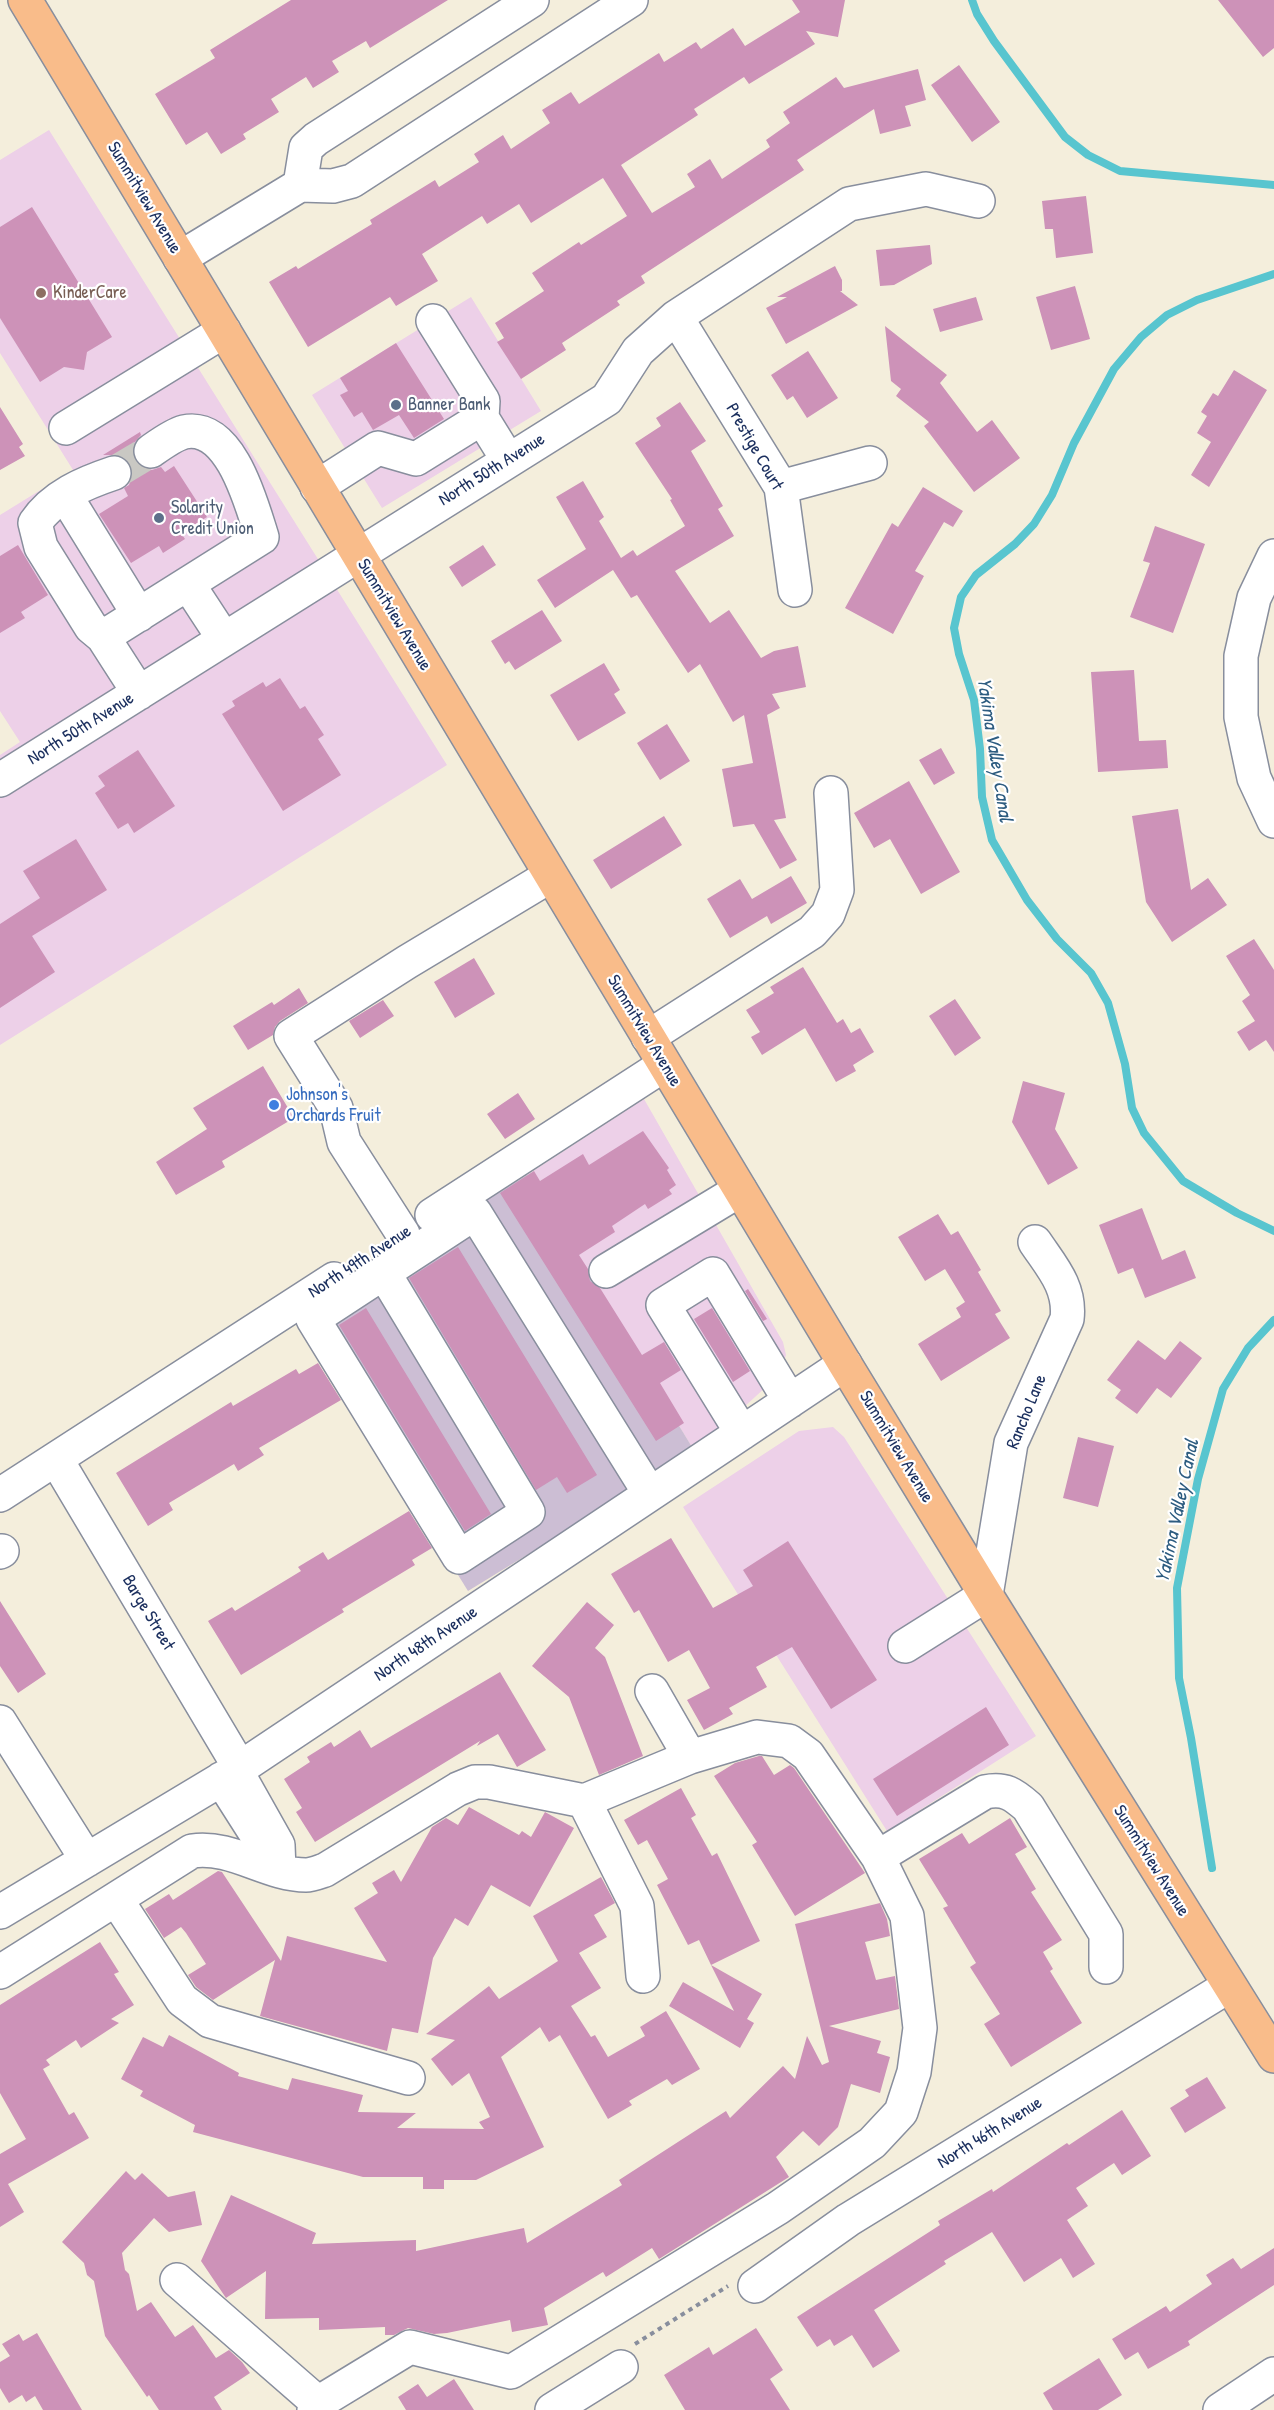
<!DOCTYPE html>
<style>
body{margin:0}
canvas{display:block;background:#f4eedc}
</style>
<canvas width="1274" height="2410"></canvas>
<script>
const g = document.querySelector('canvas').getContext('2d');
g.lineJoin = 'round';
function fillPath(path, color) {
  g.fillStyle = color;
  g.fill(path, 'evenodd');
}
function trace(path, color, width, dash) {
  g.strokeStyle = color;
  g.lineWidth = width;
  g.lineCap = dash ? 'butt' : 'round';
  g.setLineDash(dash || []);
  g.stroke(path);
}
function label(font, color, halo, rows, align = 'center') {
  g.font = font + ' "Patrick Hand",sans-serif';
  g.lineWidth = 4.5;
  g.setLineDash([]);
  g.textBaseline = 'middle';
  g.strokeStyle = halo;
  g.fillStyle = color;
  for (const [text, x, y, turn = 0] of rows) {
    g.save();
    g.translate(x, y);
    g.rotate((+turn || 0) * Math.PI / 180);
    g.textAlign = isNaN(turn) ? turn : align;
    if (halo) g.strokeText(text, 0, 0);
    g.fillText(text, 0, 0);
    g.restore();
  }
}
fillPath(new Path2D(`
 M49,130L447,765L0,1045V755L20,742L0,711V515L73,470L0,353V160Z
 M471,297L541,411L382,508L312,395Z
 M644,1099L783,1342L786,1355L779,1375L695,1452L527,1175Z
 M833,1427L844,1437L1036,1736L887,1831L683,1507L799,1431Z`), '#edd0e8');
fillPath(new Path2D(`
 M527,1175L695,1452L468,1591L298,1317Z`), '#ccbed4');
trace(new Path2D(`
 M972,0L977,14L994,41L1065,137L1088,155L1120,171L1274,185
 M1274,274L1197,300L1167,315L1141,337L1114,369L1074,443L1052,495L1034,524L1015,544L976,575L961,597L954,628L959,654L974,700L980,749L982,797L992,840L1027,900L1057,939L1091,973L1108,1003L1125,1064L1132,1108L1144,1133L1183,1181L1237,1213L1274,1231
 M1212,1868L1191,1738L1179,1678L1177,1588L1198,1479L1223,1389L1248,1348L1274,1320`), '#58c5cf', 8);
fillPath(new Path2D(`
 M291,0H448L370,48L366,41L332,61L339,72L313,88L306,77L271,99L279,112L243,134L246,139L221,154L207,132L186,145L155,94L215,58L210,50Z
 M792,0H845L838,37L806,31L815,44L749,84L744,77L694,109L698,115L621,165L652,213L695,187L687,174L710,159L722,179L770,147L766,140L790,123L783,112L836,77L844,88L918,69L926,100L905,106L911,126L880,134L874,109L797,160L804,170L641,276L645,283L617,301L620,305L562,343L566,350L521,379L497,342L504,338L495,323L544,291L532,273L579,242L581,245L627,216L603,178L531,223L519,204L487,224L482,216L422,254L438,281L396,306L390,297L308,347L269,282L296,266L298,269L372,224L370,220L435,180L439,187L479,162L474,154L503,135L511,149L550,123L542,110L571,92L579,104L659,53L664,62L696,42L701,49L733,28L745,46L800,12Z
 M1218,0H1274V48L1263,57Z
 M959,65L1000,122L972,142L931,85Z
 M1086,196L1093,253L1056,258L1053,229H1045L1042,201Z
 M32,207L112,337L87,352L84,370L64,367L40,382L0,318V227Z
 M930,245L932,264L894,285L880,286L876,250Z
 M835,266L842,280V291H840L858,305L786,344L766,308L787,297H777Z
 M1075,286L1090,339L1051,350L1036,297Z
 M976,297L983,320L940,332L933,309Z
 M885,326L947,375L940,383L977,432L992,420L1020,458L974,492L924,426L929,422L896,396L901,389L891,381Z
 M396,343L444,419L414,438L399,415L373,430L362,412L354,417L340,395L348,391L340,378Z
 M808,351L838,398L807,418L793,396L787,400L771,375Z
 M1234,370L1267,390L1209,487L1191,475L1211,442L1197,433L1207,416L1201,412L1213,393L1218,396Z
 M680,402L706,441L691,451L723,506L718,509L734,536L675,571L710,623L729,610L761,658L774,651L798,646L806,687L772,694L780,708L767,715L786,818L774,820L797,860L780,869L754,824L733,827L722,769L753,763L744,715L733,722L700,664L688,673L637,595L631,598L613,570L555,608L537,580L586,549L556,497L583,481L604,517L599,521L621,558L633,550L637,556L685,526L670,500L672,499L635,443L661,426L656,418Z
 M0,407L23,444L19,447L25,456L0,470Z
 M140,432L141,435L134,443L132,452L136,462L144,468L152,470L161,467L165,472L174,466L207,517L181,533L185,539L163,553L159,546L131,563L99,514L128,496L124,488L129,485L132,476L131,466L126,458L117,455H103Z
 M923,487L963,511L953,527L944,522L915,571L924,576L893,634L845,608L892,523L898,527Z
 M1155,526L1205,544L1173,633L1130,617L1150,563L1143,561Z
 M18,545L48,595L21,612L25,618L0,633V556Z
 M483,545L496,565L462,587L449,567Z
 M542,610L562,641L515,670L509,661L505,664L491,641Z
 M604,663L620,690L614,694L626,713L578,741L550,695Z
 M1134,670L1139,741L1166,740L1168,768L1098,772L1091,672Z
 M280,678L300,709L305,706L324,735L318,739L341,775L283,811L222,714L235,706L232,701L263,682L266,687Z
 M667,724L690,761L660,780L637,743Z
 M941,748L955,773L934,785L919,760Z
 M138,750L175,806L134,833L128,823L118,829L95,793L105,786L98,776Z
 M909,781L960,872L921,894L890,839L874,848L854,813Z
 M1178,809L1191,890L1208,878L1227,905L1172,942L1146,902L1132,816Z
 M664,816L682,845L611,889L593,860Z
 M76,839L107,890L32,936L55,972L0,1008V924L40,898L23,871Z
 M791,876L807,903L771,924L767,916L730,938L707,899L740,879L752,899Z
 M1254,939L1274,970V1052L1266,1040L1249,1051L1237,1032L1255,1021L1242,1001L1250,995L1226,956Z
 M474,958L495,994L455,1018L434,982Z
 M803,967L837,1023L843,1019L851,1033L860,1028L874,1052L853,1065L856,1071L836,1082L805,1028L762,1055L751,1037L760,1032L746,1010L774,993L770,987Z
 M299,988L308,1003L280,1021L275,1027L273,1035L248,1050L233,1026L272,1002L274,1005Z
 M955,999L981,1038L955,1056L929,1016Z
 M383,1000L394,1016L360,1038L349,1021Z
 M263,1066L294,1118L222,1161L225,1167L176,1195L156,1162L207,1129L193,1108Z
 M1023,1081L1065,1093L1055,1129L1078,1168L1048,1185L1012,1122Z
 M518,1093L535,1119L505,1139L487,1114Z
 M643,1131L669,1168L667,1170L676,1185L669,1190L672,1194L648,1209L645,1204L612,1226L615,1232L579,1255L588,1269L590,1281L600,1288L642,1355L664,1342L681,1370L660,1383L684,1423L656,1441L500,1193L534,1171L540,1181L583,1154L589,1165Z
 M1142,1208L1162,1260L1185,1250L1196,1278L1145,1298L1133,1268L1118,1274L1099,1225Z
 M938,1214L951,1235L958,1231L981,1270L978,1272L1001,1311L995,1314L1010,1338L941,1381L918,1344L961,1317L956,1308L965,1302L945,1269L925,1281L898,1237Z
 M458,1247L597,1475L567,1493L557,1477L536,1490L409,1278Z
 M748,1289L767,1319L763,1321L745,1291Z
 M366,1308L491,1514L465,1531L339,1325Z
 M712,1308L750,1371L733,1382L694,1319Z
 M1138,1340L1165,1360L1180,1341L1202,1358L1171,1398L1157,1388L1137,1414L1115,1398L1121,1390L1107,1380Z
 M318,1363L341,1400L259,1448L264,1455L238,1471L234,1464L169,1503L173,1510L148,1526L116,1473L231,1402L233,1406L296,1369L299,1374Z
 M1078,1437L1114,1446L1098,1507L1063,1498Z
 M409,1511L432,1548L412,1560L415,1565L342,1609L344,1612L241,1675L208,1621L232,1607L235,1611L301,1571L298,1567L323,1552L328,1560Z
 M671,1538L713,1608L753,1586L743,1570L788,1541L877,1680L831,1709L792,1647L756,1667L767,1687L729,1708L733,1714L704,1730L687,1700L710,1688L689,1650L668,1662L639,1610L634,1613L611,1574Z
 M0,1601L46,1674L18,1693L0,1666Z
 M587,1602L614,1625L595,1648L605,1657L643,1756L599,1775L569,1697L532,1666Z
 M500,1672L546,1750L517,1767L498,1734L477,1746L480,1741L315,1842L296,1812L302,1808L284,1779L310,1762L307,1757L331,1742L334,1747L360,1730L371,1748Z
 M986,1707L1009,1745L897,1816L873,1779Z
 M759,1756H762L774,1775L790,1765L794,1768L865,1873L795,1916L752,1845L757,1842L714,1776L735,1763Z
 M681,1788L696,1815L691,1818L712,1856L717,1853L760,1941L711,1965L699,1940L688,1945L657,1885L668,1879L647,1840L638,1845L624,1820Z
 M469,1807L519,1835L522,1831L531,1837L545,1812L574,1828L530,1907L491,1885L468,1926L455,1918L433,1958L418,2033L392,2028L387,2051L260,2016L275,1960L213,2000L196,1987L188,1975L206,1964L186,1933L181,1927L164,1938L145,1909L169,1894L173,1900L218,1871L222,1872L281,1961L287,1936L387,1962L354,1908L378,1893L372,1883L394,1870L401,1882L432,1827L446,1818L458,1825Z
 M1010,1818L1027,1847L1015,1854L1036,1889L1031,1892L1062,1940L1043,1952L1053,1969L1050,1971L1082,2023L1011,2067L984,2024L1000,2014L970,1967L976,1963L943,1908L948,1906L919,1859L962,1833L969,1844Z
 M601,1877L615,1903L594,1915L607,1937L579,1953L601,1988L571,2006L591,2037L595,2035L608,2057L645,2036L640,2027L666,2011L700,2069L672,2085L667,2079L629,2101L632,2105L608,2119L560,2035L549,2042L540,2027L501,2057L544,2147L476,2180H444V2189H423V2177H363L193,2132L195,2125L140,2096L143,2091L121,2079L143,2037L163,2047L169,2035L239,2073L238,2076L288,2090L292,2078L363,2095L358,2112L416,2113L397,2128L484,2129L479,2122L490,2117L469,2073L452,2086L431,2059L455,2040L426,2034L489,1986L499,1999L558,1961L533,1916Z
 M880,1903L887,1919L890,1936L865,1942L876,1980L895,1976L899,2009L829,2026L881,2041L877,2053L890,2057L880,2093L851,2084L838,2127L819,2146L803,2131L776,2157L789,2177L659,2259L652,2248L606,2277L603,2272L544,2308L548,2325L512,2332L510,2320L447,2333L434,2334L408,2328L394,2335H385V2327L319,2330V2318L265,2319L266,2271L226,2298L201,2261L231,2195L316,2233L312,2244L416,2240V2251L524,2228L527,2243L622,2185L619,2180L726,2111L730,2118L783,2066L795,2079L807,2036L822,2065L829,2062L795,1924Z
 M100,1942L119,1972L114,1974L134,2005L111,2019L119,2023L81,2048L76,2040L46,2060L50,2065L43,2069L69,2115L74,2112L89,2138L8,2184L24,2212L0,2227V2154L26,2139L0,2093V2005Z
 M711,1965L762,1994L747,2019L754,2023L740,2048L669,2006L683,1982L734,2011Z
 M1207,2077L1226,2108L1185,2133L1170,2108L1189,2096L1185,2090Z
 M1122,2110L1151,2156L1122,2175L1114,2163L1076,2188L1088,2206L1067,2220L1095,2264L1073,2278L1061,2258L1024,2282L992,2232L944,2261L946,2264L874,2310L900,2351L873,2368L852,2335L834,2346L830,2339L817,2347L797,2317L940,2225L938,2221L992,2189L993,2192L1067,2143L1069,2145Z
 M126,2171L135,2180L142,2173L168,2197L195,2191L202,2225L169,2232L154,2218L122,2253L125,2270L129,2274L137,2311L151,2302L175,2337L193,2325L216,2358L229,2350L242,2362L250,2373L214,2397L222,2410H159L149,2395L147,2397L105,2336L94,2281L87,2275L84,2263L62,2242Z
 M1274,2248V2285L1188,2341L1190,2345L1148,2369L1138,2352L1125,2360L1112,2339L1166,2306L1170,2312L1212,2284L1206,2275L1233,2258L1241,2269Z
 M756,2328L783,2370L770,2379L790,2410H685L664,2375L709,2347L713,2355Z
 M37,2333L82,2410H43L35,2396L26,2402L22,2395L9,2403L0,2388V2362L10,2356L2,2344L19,2334L23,2341Z
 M1099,2358L1122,2395L1098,2410H1053L1043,2393Z
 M454,2379L474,2410H406L398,2397L418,2384L427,2397Z`), '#cd92b8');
trace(new Path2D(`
 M114,473L151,451`), '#c9c8c3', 33, [33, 16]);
const minor = new Path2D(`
 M300,185L306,148L316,139L532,0
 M180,258L300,185L333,186L352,181L631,0
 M676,317L781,487L795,590
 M433,321L483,401L482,418L508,460
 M66,428L224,331
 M317,487L378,448L416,459L482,418
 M781,487L870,463
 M65,495L139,615
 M1274,556L1254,598L1241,656V717L1254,778L1274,821
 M188,584L224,639
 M103,637L91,627L41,547L35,523C53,496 84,483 114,473
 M139,693L103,637L262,537C252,506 231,422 184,432C173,435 161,444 151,451
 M0,780L607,399L638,351L676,317L849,204L926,189L978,201
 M648,1037L812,932L828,914L837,890L831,793
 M432,1215L664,1065
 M403,1234L344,1142L336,1108L291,1036L407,962L550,876
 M606,1271L740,1190
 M384,1273L528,1512L459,1557L313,1319L475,1213L650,1494
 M742,1433L663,1305L713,1274L790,1401
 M56,1459L240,1768L242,1781L278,1845L279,1870L221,1779
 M0,1495L334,1279
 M0,1552L2,1551
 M905,1646L986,1595L1011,1443L1067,1319C1071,1287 1051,1266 1035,1242
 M652,1691L690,1757
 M0,1722L87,1860
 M584,1801L637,1906L643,1976
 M878,1857L985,1792C1005,1788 1013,1794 1028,1807L1106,1934V1967
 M116,1899L182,2000L210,2021L408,2078
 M0,1912L240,1768L845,1364
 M0,1972L192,1851C232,1845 267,1875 306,1875C312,1875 319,1872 325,1870L458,1789L475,1782H489L584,1801L690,1757L757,1737L789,1741L808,1755L878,1857L907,1916L920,2028L914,2072L901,2112L872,2143L778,2208L511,2372L410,2347L318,2403L314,2410
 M177,2280L318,2403
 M755,2286L848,2220L1229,1986
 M552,2410L621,2367
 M1220,2410L1274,2374`);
const major = new Path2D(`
 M25,0L845,1364L986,1595L1274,2056`);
trace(minor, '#888e9d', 36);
trace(major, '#888e9d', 36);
trace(new Path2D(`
 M635,2344L728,2286`), '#888e9d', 4, [4.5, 4.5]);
trace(minor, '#fff', 33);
trace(major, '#f9bc8a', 33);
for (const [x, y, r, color] of [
 [41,293,6,"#8d6e63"],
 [396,405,6,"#5c6f8a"],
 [159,518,6,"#5c6f8a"],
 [274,1105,6,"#3f7fe0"]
]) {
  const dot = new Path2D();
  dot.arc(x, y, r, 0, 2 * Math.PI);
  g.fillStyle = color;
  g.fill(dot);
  trace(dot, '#fff', 2);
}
label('18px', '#1b2f5e', '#fff', [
 ["Summitview Avenue",144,198,59],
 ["Prestige Court",754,447,60],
 ["North 50th Avenue",492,470,-32],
 ["Summitview Avenue",394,615,59],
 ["North 50th Avenue",81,729,-32],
 ["Summitview Avenue",644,1031,59],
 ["North 49th Avenue",360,1262,-33],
 ["Rancho Lane",1027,1412,-68],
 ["Summitview Avenue",896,1447,59],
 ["Barge Street",148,1613,59],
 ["North 48th Avenue",426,1644,-34],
 ["Summitview Avenue",1151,1861,58],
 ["North 46th Avenue",990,2133,-32]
]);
label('18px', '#785e54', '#fff', [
 ["KinderCare",53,293]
], 'left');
label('18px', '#4e5e75', '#fff', [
 ["Banner Bank",408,405],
 ["Solarity",171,508],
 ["Credit Union",171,529]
], 'left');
label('18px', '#366cbe', '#fff', [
 ["Johnson's",286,1095],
 ["Orchards Fruit",286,1116]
], 'left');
label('italic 20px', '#2d5c80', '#fff', [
 ["Yakima Valley Canal",994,750,81],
 ["Yakima Valley Canal",1178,1511,-78]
]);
</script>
